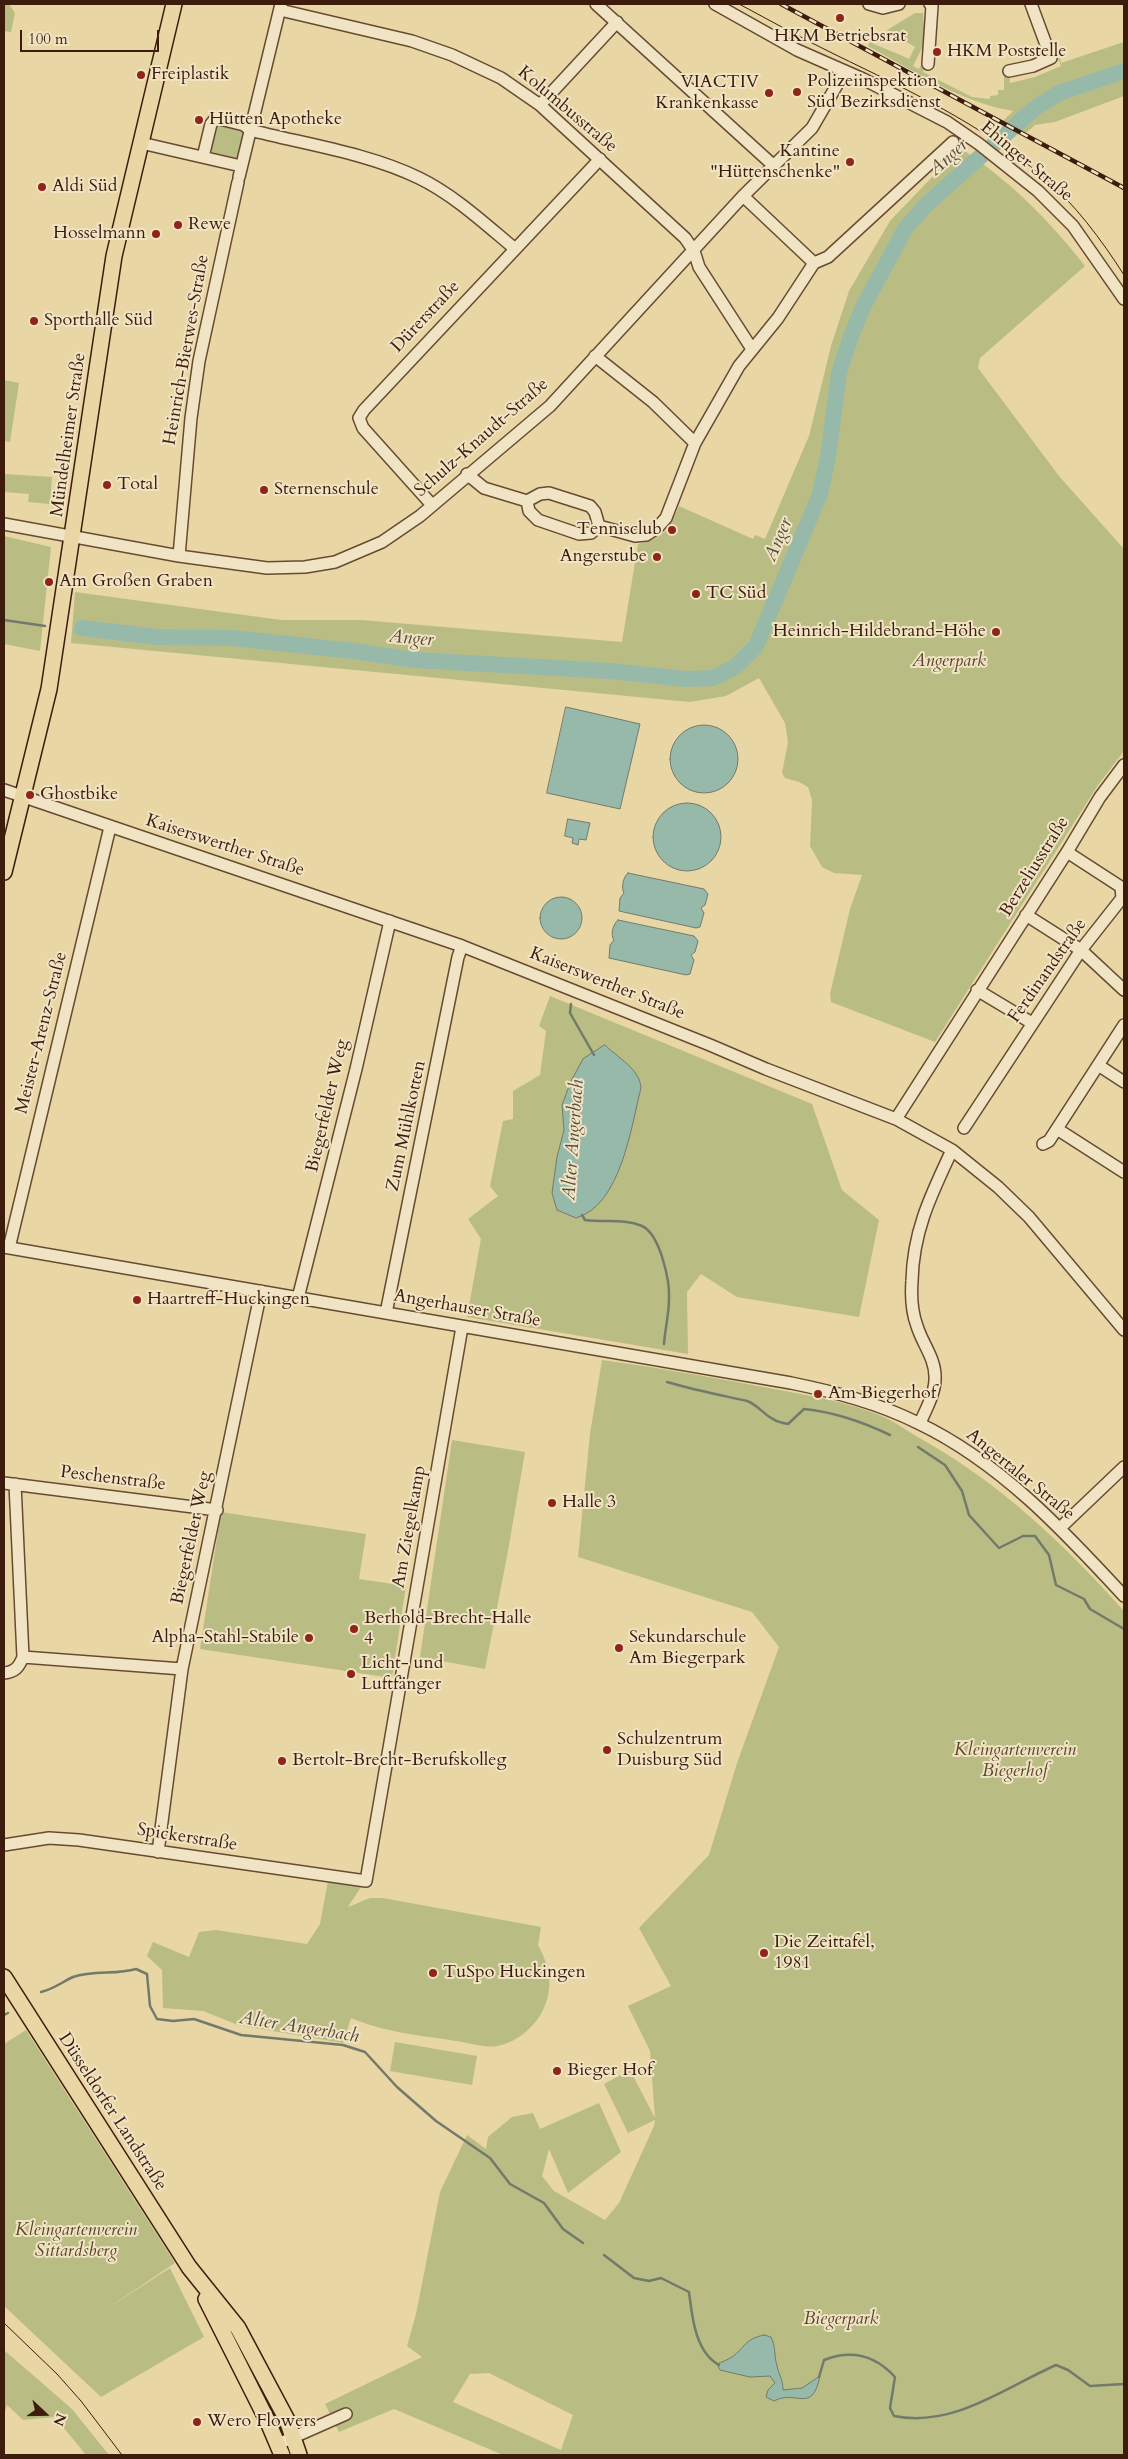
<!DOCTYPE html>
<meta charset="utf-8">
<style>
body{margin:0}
#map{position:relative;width:1128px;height:2459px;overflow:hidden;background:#e8d6a4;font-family:Cardo,serif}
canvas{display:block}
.frame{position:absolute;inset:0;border:5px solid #3e1c0d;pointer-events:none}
.north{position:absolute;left:20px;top:2389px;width:50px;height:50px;-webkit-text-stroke:4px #f0e4c4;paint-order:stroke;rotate:111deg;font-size:14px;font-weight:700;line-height:20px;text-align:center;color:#3e1c0d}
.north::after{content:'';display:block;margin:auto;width:18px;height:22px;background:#3e1c0d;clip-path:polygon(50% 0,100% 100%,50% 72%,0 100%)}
.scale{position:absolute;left:20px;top:30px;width:139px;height:22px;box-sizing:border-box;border:2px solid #3e1c0d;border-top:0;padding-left:6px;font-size:15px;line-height:18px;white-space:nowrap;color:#3e1c0d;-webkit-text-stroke:4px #f0e4c4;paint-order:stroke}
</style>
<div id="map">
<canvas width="1128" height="2459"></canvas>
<div class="frame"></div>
<div class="north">N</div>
<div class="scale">100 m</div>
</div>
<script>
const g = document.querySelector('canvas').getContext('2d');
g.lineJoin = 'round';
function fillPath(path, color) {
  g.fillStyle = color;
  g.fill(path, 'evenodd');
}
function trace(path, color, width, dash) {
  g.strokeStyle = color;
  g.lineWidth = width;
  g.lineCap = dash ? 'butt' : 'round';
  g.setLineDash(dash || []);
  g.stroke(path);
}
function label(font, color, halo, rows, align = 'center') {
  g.font = font + ' Cardo,serif';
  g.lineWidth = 4;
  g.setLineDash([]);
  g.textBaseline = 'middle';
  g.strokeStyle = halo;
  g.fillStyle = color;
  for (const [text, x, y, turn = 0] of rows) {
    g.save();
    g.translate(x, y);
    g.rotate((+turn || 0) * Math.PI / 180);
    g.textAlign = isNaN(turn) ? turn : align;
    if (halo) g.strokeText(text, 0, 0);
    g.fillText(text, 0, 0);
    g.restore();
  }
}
fillPath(new Path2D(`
 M4,4H9L15,13L11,32L4,31Z
 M1036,4L1056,52H1058L1061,63L1124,42V96L1055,122L1035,125L1026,133L1003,121L1013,111C960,102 914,71 868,46L870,42C884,49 893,51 909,59L915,47L887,30L915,13H923L925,42L913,66L919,69L922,63L926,64L923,72L972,97L990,99V96L998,95V90H1004V76H1009L1010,83L1035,77L1061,66Z
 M218,124L241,128L245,134L238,158C229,161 215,157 210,149L213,131Z
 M960,148C1008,179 1050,221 1085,266L980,358L978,368L1059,476L1124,549V751L1098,785L935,1042L831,1002L830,994L850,909L862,875L834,873L822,867L810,846L812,800L808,787L799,782L785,778L782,773L788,742L785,723L759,678L726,696L690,702L71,643L75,592L281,620H361L622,642L638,544C665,538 669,529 679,506L753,539L755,535L765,539L809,436L831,346L849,291L890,221Z
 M4,380L19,383L10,442L4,441Z
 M5,474L52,477L50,504L28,502L29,494L4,492Z
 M4,536L51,547L40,651L4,644Z
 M550,996L812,1104L842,1190L879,1220L859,1317L737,1297L701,1274L687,1292L688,1354L467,1317L481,1239L468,1219L498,1196L490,1186L503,1121L513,1119V1091L540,1075L546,1031L539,1026Z
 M602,1360C660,1368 717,1378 774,1389C811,1396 849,1402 884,1417C897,1423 910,1433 923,1440C1001,1484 1065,1545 1124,1611V2455H503L394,2409L339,2432L325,2404L422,2357L407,2346L416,2314L440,2192L467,2135L486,2149L488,2137L512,2117L533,2113L540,2129L599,2103L621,2152L568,2193L549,2149L542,2176L554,2191L605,2220L619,2203L654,2126L655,2120L628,2133L604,2084L630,2070L655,2118L650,2051L628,2006L671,1986L639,1928L709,1855L737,1763L779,1647L752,1612L578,1557L590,1434ZM489,2373L573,2415L561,2450L453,2402L470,2374Z
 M452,1440L525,1452L508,1551L485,1669L420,1657Z
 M221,1512L366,1534L359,1579L406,1586L392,1678L200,1649Z
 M328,1881L361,1887L348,1907L370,1898H383L541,1927L538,1945C550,1967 554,1987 543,2010C535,2027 516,2043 497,2046C487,2048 473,2044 463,2042C425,2036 386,2033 351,2018L343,2043L238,2025L203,2011L163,2008L162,1970L147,1956L153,1942L189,1957L199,1932L216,1930L307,1944L320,1924Z
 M26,2030L175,2263L105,2310L170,2268L204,2337L101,2397L4,2306V2044Z
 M395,2042L477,2056L472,2085L390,2071Z
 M4,2350L72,2409L109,2455H86L55,2417L23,2420L7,2405L4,2415Z`), '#b9bd84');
const water = new Path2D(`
 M566,707L640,724L620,809L547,793Z
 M670 759a34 34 0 1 1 68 0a34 34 0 1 1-68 0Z
 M653 837a34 34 0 1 1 68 0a34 34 0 1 1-68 0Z
 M568,819L590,823L586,840L579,839L578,845L572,843L573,838L565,836Z
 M628,873L704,889L708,894L705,905L701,908L704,913L700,927L696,928L619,911L620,898L624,893C621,888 623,877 628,873Z
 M540 918a21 21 0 1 1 42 0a21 21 0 1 1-42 0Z
 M618,920L694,936L698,941L695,952L691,955L694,960L690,974L686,975L609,958L610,945L614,940C610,935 613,924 618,920Z
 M605,1045C618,1058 640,1069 641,1088C631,1127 621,1205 576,1218L557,1210L552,1193L557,1157L564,1130L562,1105L571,1081L583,1059Z
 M764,2335L771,2337C776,2347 774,2356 777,2366C779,2375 783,2380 783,2390L802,2388L820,2376C812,2415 796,2389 774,2401L766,2397L768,2390L775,2383L770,2376L750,2377L720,2370L717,2364C722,2362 727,2360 732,2357C745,2348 744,2339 764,2335Z`);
fillPath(water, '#97b9a9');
trace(water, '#737a6b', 1);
trace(new Path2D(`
 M4,620L45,626
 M571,1004L570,1013L594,1055
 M582,1215L585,1220C604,1223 624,1218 642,1226C660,1234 670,1281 669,1299C669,1314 665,1329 664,1344
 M667,1382C694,1390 720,1395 747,1401C757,1404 764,1415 773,1419C777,1422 783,1423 788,1424L804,1409C834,1412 863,1422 890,1435
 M918,1447L945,1465L962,1491L969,1515L999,1548L1023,1536H1035L1049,1555L1056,1585L1084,1599L1090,1609L1124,1629
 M41,1992C54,1989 62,1982 73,1977C94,1970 116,1975 136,1969L147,1974L150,2006L157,2019L173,2021L194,2019L241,2035L343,2045L365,2052L397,2087L436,2121L490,2158L510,2184L544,2203L563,2229L583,2243
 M4,2015L8,2013
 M604,2255L634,2278L649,2281L661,2278L689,2292C692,2316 695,2352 719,2365
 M819,2377L824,2360C852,2349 875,2355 895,2377L890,2408L894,2416C953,2428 1004,2388 1056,2365L1068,2370L1090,2386L1124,2384`), '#737a6b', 2.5);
trace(new Path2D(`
 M82,628L157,637L231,638L354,651L414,660L610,671L686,679L713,678L735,667L756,646L820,494L828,457L839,373L851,336L864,305L905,229L926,205L1035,108L1059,93L1124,71`), '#97b9a9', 16);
const minor = new Path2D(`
 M596,4L774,166
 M715,4L797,50L863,79L947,122L979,144L1038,191L1073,226L1124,299
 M869,4L883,8L899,4
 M280,10L412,41L452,55L501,78L540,105L685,238L694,251L699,267L752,349
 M928,64L932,6L930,4
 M1009,71L1033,66L1051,58L1031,4
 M540,105L617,22
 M141,143L241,166
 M203,157L211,124L216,118L244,125L250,130C304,144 368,153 419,178C454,195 484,223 514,248
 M239,177L281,4
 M743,196L814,263
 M595,356L653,402L695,443
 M467,474L484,488L527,501L540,494L549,493L590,506L595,512L599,526L635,536L646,535L657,528L666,518L695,443L739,366L778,318L814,263L828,257L953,142
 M527,501L529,511L538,520L579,534L591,533L599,526
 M432,505L363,428L359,418L364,410L600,159
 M4,524L179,556L267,568L305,567L335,562L382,542L420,516L550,406L743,196L812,128L845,71
 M179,556L191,418L199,361L238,182
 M4,790L462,946L710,1045L766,1069L896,1119L952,1150L998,1187L1029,1217L1124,1330
 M1026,915L1081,950L1124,990
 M977,990L1032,1023
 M1098,1065L1124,1082
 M896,1119L1067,852L1100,797L1124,765
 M964,1128L1081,950L1122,898L1121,887L1067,852
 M1057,1129L1124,1172
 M1043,1144L1049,1141L1124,1025
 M4,1247L791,1383C835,1392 878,1403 918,1423C1000,1462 1064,1531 1124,1596
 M9,1248L110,827
 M298,1298L356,1069L390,921
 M386,1313L458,957L462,946
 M920,1423C926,1409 936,1392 935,1376C935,1358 922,1343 917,1326C912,1313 911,1295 912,1281C913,1231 931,1195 952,1150
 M4,1483L217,1510
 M15,1484L23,1657L182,1669
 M1060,1528L1124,1467
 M4,1673C15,1672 19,1667 23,1657
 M4,1845L49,1838L79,1840L366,1881L462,1327
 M158,1852L182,1669L261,1291
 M278,2444L346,2414`);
const major = new Path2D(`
 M4,872L49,689L114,256L174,4
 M4,1977L189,2267L238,2328L287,2420L299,2455
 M206,2299L268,2422L282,2455`);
trace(minor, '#684a33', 14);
trace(major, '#3e1c0d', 18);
trace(minor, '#f0e4c4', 11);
trace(major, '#e8d6a4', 15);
trace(new Path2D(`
 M739,4C771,21 803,39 836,55C908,90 981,124 1042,176C1075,204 1101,239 1124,275
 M4,2323L57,2374L81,2401L122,2455`), '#3e1c0d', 1);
const rail = new Path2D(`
 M781,4L1124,188`);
trace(rail, '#3e1c0d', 4.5);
trace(rail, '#f0e4c4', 2.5, [8]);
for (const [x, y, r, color] of [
 [840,18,5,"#8f2418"],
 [937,52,5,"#8f2418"],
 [141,75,5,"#8f2418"],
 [797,92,5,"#8f2418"],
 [769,93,5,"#8f2418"],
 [199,120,5,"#8f2418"],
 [850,162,5,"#8f2418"],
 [42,187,5,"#8f2418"],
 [178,225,5,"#8f2418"],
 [156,234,5,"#8f2418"],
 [34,321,5,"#8f2418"],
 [107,485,5,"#8f2418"],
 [264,490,5,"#8f2418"],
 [672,530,5,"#8f2418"],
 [657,557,5,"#8f2418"],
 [49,582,5,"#8f2418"],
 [696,594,5,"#8f2418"],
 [996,632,5,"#8f2418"],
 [30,795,5,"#8f2418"],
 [137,1300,5,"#8f2418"],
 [818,1394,5,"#8f2418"],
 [552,1503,5,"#8f2418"],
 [354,1629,5,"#8f2418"],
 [309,1638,5,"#8f2418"],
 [619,1648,5,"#8f2418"],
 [351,1674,5,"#8f2418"],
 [607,1750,5,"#8f2418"],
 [282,1761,5,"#8f2418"],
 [764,1953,5,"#8f2418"],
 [433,1973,5,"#8f2418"],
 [557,2071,5,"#8f2418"],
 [197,2422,5,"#8f2418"]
]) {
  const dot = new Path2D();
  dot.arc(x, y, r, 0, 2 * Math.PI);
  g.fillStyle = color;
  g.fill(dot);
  trace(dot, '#f0e4c4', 2);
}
label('18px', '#3e1c0d', '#f0e4c4', [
 ["HKM Betriebsrat",840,37,"center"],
 ["HKM Poststelle",947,52],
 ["Freiplastik",151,75],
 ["Polizeiinspektion",807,82],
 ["Süd Bezirksdienst",807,103],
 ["VIACTIV",759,83,"right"],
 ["Krankenkasse",759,104,"right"],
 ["Hütten Apotheke",209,120],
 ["Kantine",840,152,"right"],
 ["\"Hüttenschenke\"",840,173,"right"],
 ["Aldi Süd",52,187],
 ["Rewe",188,225],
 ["Hosselmann",146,234,"right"],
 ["Sporthalle Süd",44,321],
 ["Total",117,485],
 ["Sternenschule",274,490],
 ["Tennisclub",662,530,"right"],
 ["Angerstube",647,557,"right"],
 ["Am Großen Graben",59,582],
 ["TC Süd",706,594],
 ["Heinrich-Hildebrand-Höhe",986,632,"right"],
 ["Ghostbike",40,795],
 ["Haartreff-Huckingen",147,1300],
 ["Am Biegerhof",828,1394],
 ["Halle 3",562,1503],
 ["Berhold-Brecht-Halle",364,1619],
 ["4",364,1640],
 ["Alpha-Stahl-Stabile",299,1638,"right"],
 ["Sekundarschule",629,1638],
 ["Am Biegerpark",629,1659],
 ["Licht- und",361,1664],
 ["Luftfänger",361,1685],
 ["Schulzentrum",617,1740],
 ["Duisburg Süd",617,1761],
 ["Bertolt-Brecht-Berufskolleg",292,1761],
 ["Die Zeittafel,",774,1943],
 ["1981",774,1964],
 ["TuSpo Huckingen",443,1973],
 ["Bieger Hof",567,2071],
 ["Wero Flowers",207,2422]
], 'left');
label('18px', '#3e1c0d', '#f0e4c4', [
 ["Kolumbusstraße",567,110,40],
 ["Ehinger Straße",1026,162,40],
 ["Dürerstraße",426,317,-47],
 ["Heinrich-Bierwes-Straße",187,350,-80],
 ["Mündelheimer Straße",69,435,-82],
 ["Schulz-Knaudt-Straße",482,438,-41],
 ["Kaiserswerther Straße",225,846,18],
 ["Berzeliusstraße",1035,867,-58],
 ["Ferdinandstraße",1048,971,-55],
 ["Kaiserswerther Straße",607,984,22],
 ["Meister-Arenz-Straße",42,1033,-76],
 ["Biegerfelder Weg",328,1106,-77],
 ["Zum Mühlkotten",407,1126,-78],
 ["Angerhauser Straße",467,1309,10],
 ["Angertaler Straße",1020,1475,39],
 ["Peschenstraße",113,1479,7],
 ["Am Ziegelkamp",410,1527,-80],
 ["Biegerfelder Weg",192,1538,-78],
 ["Spickerstraße",187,1838,9],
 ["Düsseldorfer Landstraße",112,2112,57]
]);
label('italic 18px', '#5d442b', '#f0e4c4', [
 ["Angerpark",949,662],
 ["Kleingartenverein",1015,1751],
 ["Biegerhof",1015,1772],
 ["Kleingartenverein",76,2231],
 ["Sittardsberg",76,2252],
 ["Biegerpark",841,2320]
]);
label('italic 19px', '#594b3c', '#f0e4c4', [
 ["Anger",949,158,-42],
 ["Anger",779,540,-67],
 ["Anger",411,639,5],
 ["Alter Angerbach",574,1140,-86],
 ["Alter Angerbach",299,2028,9]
]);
</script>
